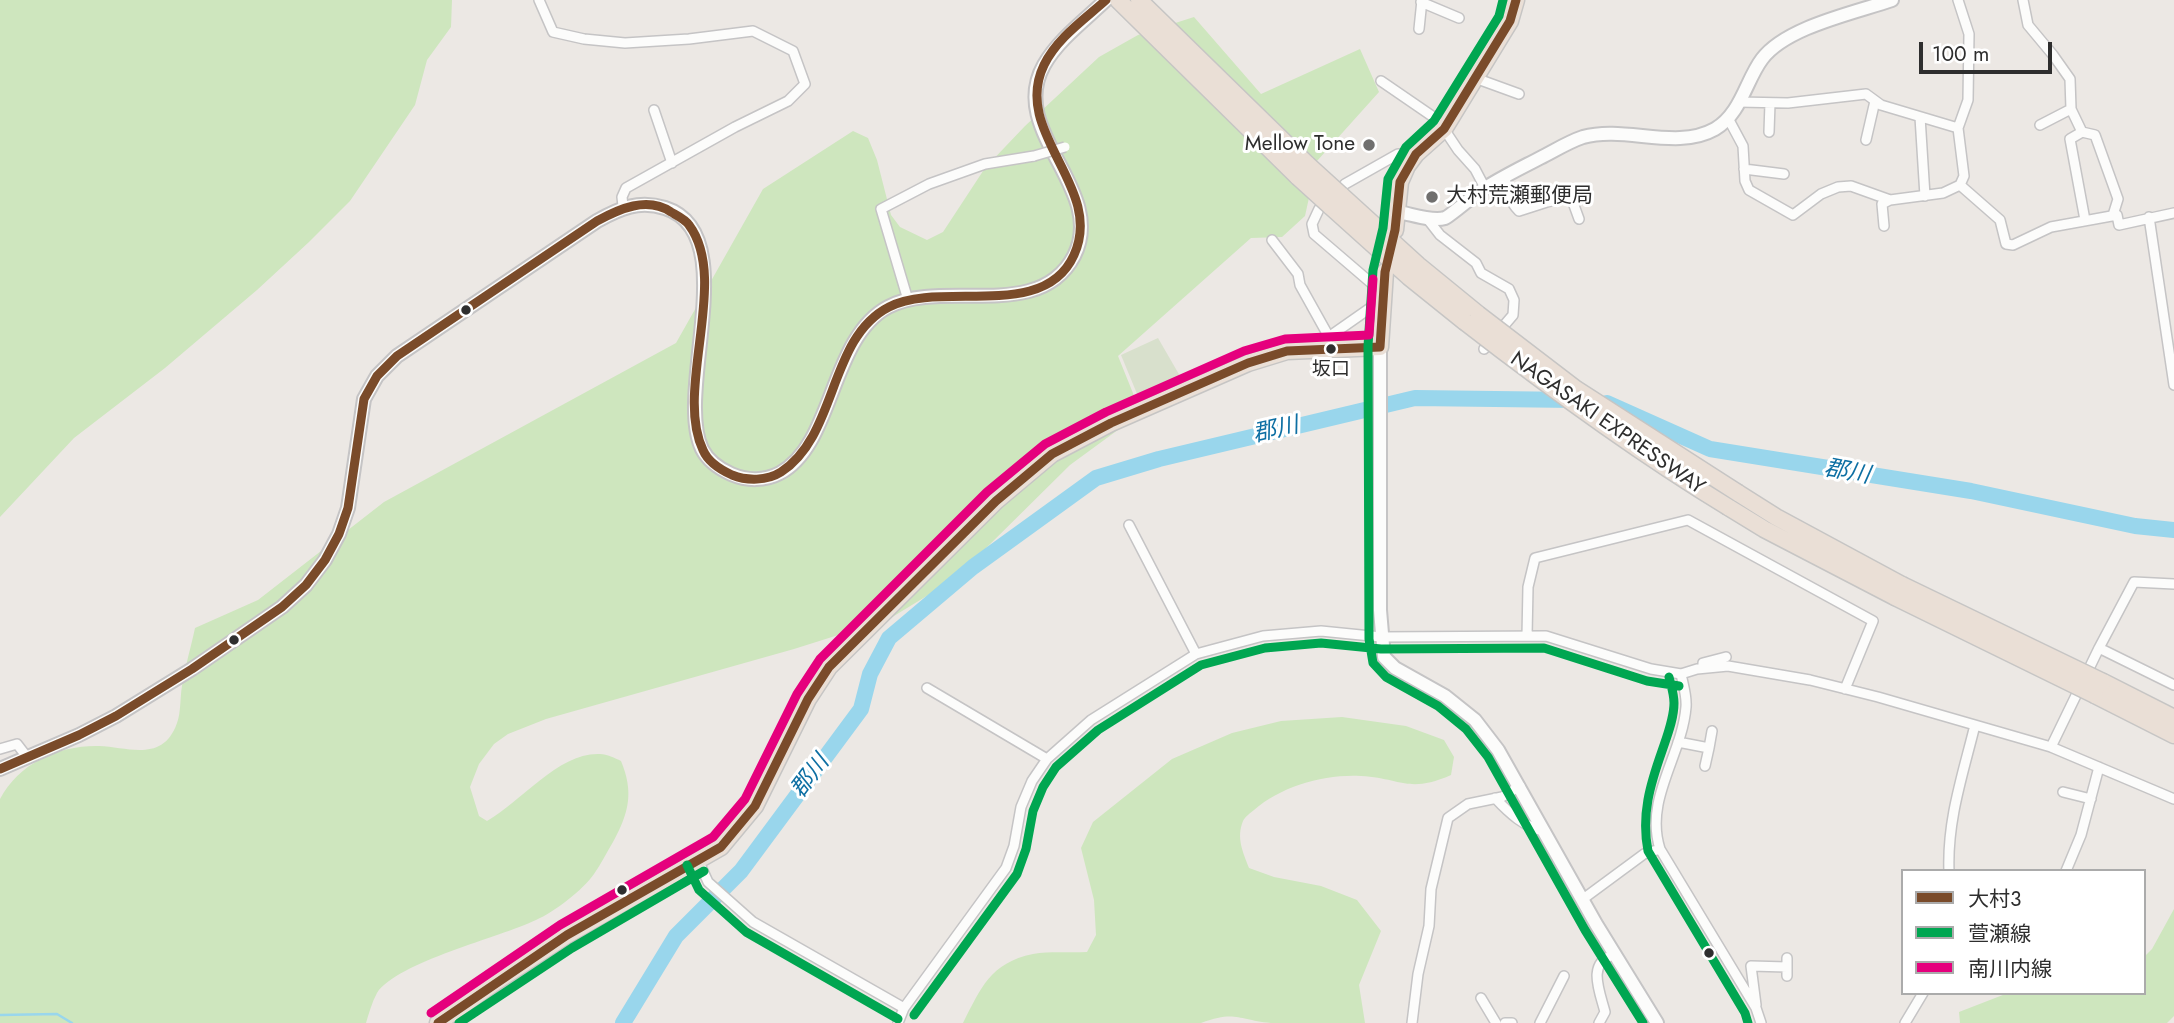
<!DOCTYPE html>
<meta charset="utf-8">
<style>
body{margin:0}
#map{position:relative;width:2174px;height:1023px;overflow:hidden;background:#ece8e4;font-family:Jost,"Noto Sans JP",sans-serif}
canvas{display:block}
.legend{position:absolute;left:1901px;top:869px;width:245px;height:126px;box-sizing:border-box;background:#fff;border:2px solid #ababab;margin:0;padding:9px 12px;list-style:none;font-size:21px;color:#2e2e2e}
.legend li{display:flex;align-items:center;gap:14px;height:35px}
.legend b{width:35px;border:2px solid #ababab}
.scale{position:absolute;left:1919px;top:42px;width:133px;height:32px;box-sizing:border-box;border:4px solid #2e2e2e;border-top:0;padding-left:9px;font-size:21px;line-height:24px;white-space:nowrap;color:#2e2e2e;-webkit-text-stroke:5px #fff;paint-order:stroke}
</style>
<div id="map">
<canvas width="2174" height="1023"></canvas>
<ul class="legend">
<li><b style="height:9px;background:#7a4b2a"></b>大村3</li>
<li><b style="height:9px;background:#00a651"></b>萱瀬線</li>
<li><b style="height:9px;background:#e5007d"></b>南川内線</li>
</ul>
<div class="scale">100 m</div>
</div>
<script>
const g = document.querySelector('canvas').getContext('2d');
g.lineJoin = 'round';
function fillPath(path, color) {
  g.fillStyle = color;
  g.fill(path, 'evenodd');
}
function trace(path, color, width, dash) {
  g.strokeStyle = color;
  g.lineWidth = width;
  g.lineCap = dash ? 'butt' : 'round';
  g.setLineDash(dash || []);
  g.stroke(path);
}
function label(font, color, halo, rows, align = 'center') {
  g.font = font + ' Jost,"Noto Sans JP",sans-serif';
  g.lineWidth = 6;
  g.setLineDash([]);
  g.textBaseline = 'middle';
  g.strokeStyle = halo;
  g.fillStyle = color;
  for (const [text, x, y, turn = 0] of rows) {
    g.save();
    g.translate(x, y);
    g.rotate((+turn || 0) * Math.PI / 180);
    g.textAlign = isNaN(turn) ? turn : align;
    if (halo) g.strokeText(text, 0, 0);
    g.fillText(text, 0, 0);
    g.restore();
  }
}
fillPath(new Path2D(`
 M0,0H452L451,27L427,60L415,105L350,201L309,242L257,290L165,368L74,438L0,517Z
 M1194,17L1261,94L1360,49L1379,92L1317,161L1305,216L1282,237L1251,238L1118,356L1141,413L1070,465L977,557L930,594L889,619L794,649L546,719L508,734L494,744L479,764L470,787L479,816L487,821C522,801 559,752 600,754C607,754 615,758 621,761C634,792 629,813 613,842C607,852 601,864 594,874C583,890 554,912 536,920C501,937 397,962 377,993C372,1002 369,1013 366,1023H0V799C19,763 59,745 99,746C128,747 163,763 177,723C181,712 180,697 182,686C185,667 191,647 195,628L258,600L384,502L676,343L763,189L853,131L868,138L877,160L891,215L900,227L927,240L943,232L985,168L1025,126L1099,57L1138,35Z
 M1342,717L1406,726L1444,740L1454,757L1451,775C1408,794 1401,778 1361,776C1324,774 1282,786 1254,810C1250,813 1245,817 1243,821C1236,838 1243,852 1249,868L1274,877L1321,886L1357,900L1381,931L1359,985L1365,1023C1334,1023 1301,1023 1271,1023C1238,1020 1236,1010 1201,1023H963C981,988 990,963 1033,954C1050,951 1069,953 1087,952L1096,935L1094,900L1081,848L1093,822L1172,759L1232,733L1281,721Z
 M2174,909V1016L2167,1023H1960L1959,1012L2008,993H2144V957L2152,949Z`), '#cee6be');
fillPath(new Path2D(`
 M1158,338L1184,383L1140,401L1121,355Z`), '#d8e0cc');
trace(new Path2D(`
 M0,1015L57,1014L72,1023`), '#99d6ec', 2.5);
trace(new Path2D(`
 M1607,403L1710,449L1971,491L2135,526L2174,530
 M623,1023L676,936L741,871L861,709L870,674L889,638L973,567L1096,478L1159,459L1415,398L1575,400`), '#99d6ec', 16);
const street = new Path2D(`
 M539,0L553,32L584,39L625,43L689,39L753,31L793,51L805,84L788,101L735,127L626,188L622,197L623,206
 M2023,0L2028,25L2053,55L2070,79L2071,109L2082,132
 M1421,2L1459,18
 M1419,29L1422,0
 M1475,78L1519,94
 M1381,81L1432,116L1444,129L1458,150L1475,169L1485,188
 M1738,102L1788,103L1866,94L1881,105L1958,128
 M654,110L672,163
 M1920,117L1925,196
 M1728,118L1743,146L1745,181L1749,190L1793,215L1821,194L1838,187L1851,186L1890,200L1943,193L1960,185L1964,176L1958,128L1968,100L1969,34L1958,0
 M2040,125L2071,109
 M1769,132L1770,103
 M1866,140L1875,101
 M1744,169L1784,174
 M1505,177C1507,190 1509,201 1519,211L1547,202L1571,197L1579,219
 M1960,185L2000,220L2006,244L2013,245L2051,227L2117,215L2119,225L2174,213
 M1426,217L1440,235L1476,263L1481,273L1509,289L1514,300L1513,315L1484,349
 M2149,217L2174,385
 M2085,220L2070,139L2082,132L2095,135L2118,199L2113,215
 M1884,226L1882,204L1890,200
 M1272,240L1298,274L1300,285L1329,337
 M1384,294L1314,234L1312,224L1319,209L1345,184L1398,154H1415
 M908,300L881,209L929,184L985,164L1034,156
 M1313,348L1383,299
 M1129,525L1196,654
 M1527,636L1528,587L1535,558L1688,520L1873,621L1845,689
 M2099,648L2174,685
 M1703,665V663L1726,657
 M1681,674C1683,684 1687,696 1686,707C1682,756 1644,799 1660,849L1756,1008L1761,1023
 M927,688L1047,759
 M1678,742L1709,748L1705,766
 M2051,747L2099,648L2134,582L2174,584
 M1709,748L1712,731
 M0,749L17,744L27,757
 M2063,792L2091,799
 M1495,798C1509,813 1525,828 1545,831
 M698,860L708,882L753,922L904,1008
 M1949,871C1947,820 1963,774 1975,725
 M2066,871L2081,835L2099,767
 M1583,899L1644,854L1660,849
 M1787,958V976
 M1481,998L1496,1023
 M1756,1005L1751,966L1787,967
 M898,1023L904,1008L1006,868L1014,846L1021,807L1032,781L1047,759L1091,720L1196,654L1263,636L1321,631L1381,637L1546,636L1651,669L1681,674L1697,669L1728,666L1810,680L1878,697L2051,747L2174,799
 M1412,1023L1418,974L1429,926L1431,889L1448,818L1468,804L1502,797L1520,786
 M1505,1023H1512
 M1540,1023L1564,976
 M1599,1023L1605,1012C1600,992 1586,962 1614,955
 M1905,1023L1923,993`);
const secondary = new Path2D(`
 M1398,212C1411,214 1432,222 1445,218C1450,216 1473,196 1479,192C1498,179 1519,169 1540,158C1554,151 1568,142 1583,137C1625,125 1676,151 1715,129C1741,114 1746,80 1762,59C1786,27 1854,13 1892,0
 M1380,347V610L1384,657L1395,668L1445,696L1475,720L1498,750L1596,924L1657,1023
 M0,769L79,735L116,716L192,669L282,607L306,585L325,560L339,534L348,508L364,399L377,376L397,356L597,221C620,208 639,200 665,208C744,233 674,391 702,449C708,461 720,469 731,474C747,481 765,481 780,473C834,444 830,338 888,307C943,278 1039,323 1074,256C1108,189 1006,132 1044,65C1058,40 1085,20 1106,0`);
const highway = new Path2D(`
 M1118,0L1298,177
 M1139,0L1308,165
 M1341,195L1418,265L1478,314
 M1330,206L1409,277L1465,322
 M1395,230L1400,182L1407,166L1416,154L1444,129L1510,21L1516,0
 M1738,493L1776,517L1902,585
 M1728,507L1764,529L1895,597
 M2103,682L2174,718
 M2095,695L2174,735
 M438,1023L497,981L567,935L721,847L755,806L808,699L829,667L996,501L1052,454L1111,423L1248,363L1287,351L1380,347L1385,272`);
trace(street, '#c5c4c5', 12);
trace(secondary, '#c5c4c5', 16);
trace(highway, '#c6c5c4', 19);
trace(street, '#fcfcfb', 9);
trace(secondary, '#fcfcfb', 12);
trace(highway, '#eadfd6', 16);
const streetBridge = new Path2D(`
 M1034,156L1065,147`);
const highwayBridge = new Path2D(`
 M1308,165L1341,195
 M1298,177L1330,206
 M1478,314L1576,389L1738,493
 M1465,322C1550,388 1636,451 1728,507
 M1902,585L2103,682
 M1895,597L2095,695`);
trace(streetBridge, '#c5c4c5', 12, []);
trace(highwayBridge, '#c6c5c4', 19, []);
trace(streetBridge, '#fcfcfb', 9);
trace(highwayBridge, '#eadfd6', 16);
trace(new Path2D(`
 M1380,347L1385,272L1395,230L1400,182L1416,154L1444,129L1510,21L1516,0
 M0,769L79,735L116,716L192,669L282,607L306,585L325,560L339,534L348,508L364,399L377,376L397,356L597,221C619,209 647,196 671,212C676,215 685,219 689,225C730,280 674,390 703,450C708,462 721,470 732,475C747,481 767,481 781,472C838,435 828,338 889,307C942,280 1044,322 1074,255C1105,187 1011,133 1044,65C1057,38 1085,19 1106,0
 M438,1023L567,935L721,847L755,806L808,699L829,667L996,501L1052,454L1111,423L1248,363L1287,351L1380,347`), '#7a4b2a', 9);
trace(new Path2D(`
 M1503,0L1499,16L1434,121L1406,147L1388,179L1383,228L1373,270L1368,346L1369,639L1373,663L1386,677L1438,706L1466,729L1488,757L1585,930L1643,1023
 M1669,677C1671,685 1674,694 1674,703C1674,719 1667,736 1662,751C1650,785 1641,815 1648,851L1745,1013L1748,1023
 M687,865L699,890L746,932L898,1019
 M914,1015L1017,874L1026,849L1033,811L1043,787L1056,767L1098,730L1201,665L1265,648L1321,643L1381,649L1544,648L1647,681L1679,686
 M459,1023L572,948L704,871`), '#00a651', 9);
trace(new Path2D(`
 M431,1013L560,925L713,837L745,799L797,694L820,659L987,492L1045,444L1106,412L1244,351L1285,339L1369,335L1373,279`), '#e5007d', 9);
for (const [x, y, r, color] of [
 [1369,145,7,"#706f6e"],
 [1432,197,7,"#706f6e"],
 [466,310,6,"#2e2e2e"],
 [1331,349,6,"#2e2e2e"],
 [234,640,6,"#2e2e2e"],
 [622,890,6,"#2e2e2e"],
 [1709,953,6,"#2e2e2e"]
]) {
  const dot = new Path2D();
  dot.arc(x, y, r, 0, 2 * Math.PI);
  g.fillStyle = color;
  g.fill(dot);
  trace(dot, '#fff', 2.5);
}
label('19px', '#2e2e2e', '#fff', [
 ["坂口",1331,370]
]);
label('21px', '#2e2e2e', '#fff', [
 ["Mellow Tone",1355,145],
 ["大村荒瀬郵便局",1446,197,"left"]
], 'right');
label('21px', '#2e2e2e', '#fff', [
 ["NAGASAKI EXPRESSWAY",1607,424,35]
]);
label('italic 23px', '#0d6fa3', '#fff', [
 ["郡川",1276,431,-13],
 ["郡川",1847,473,10],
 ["郡川",811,777,-53]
]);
</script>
